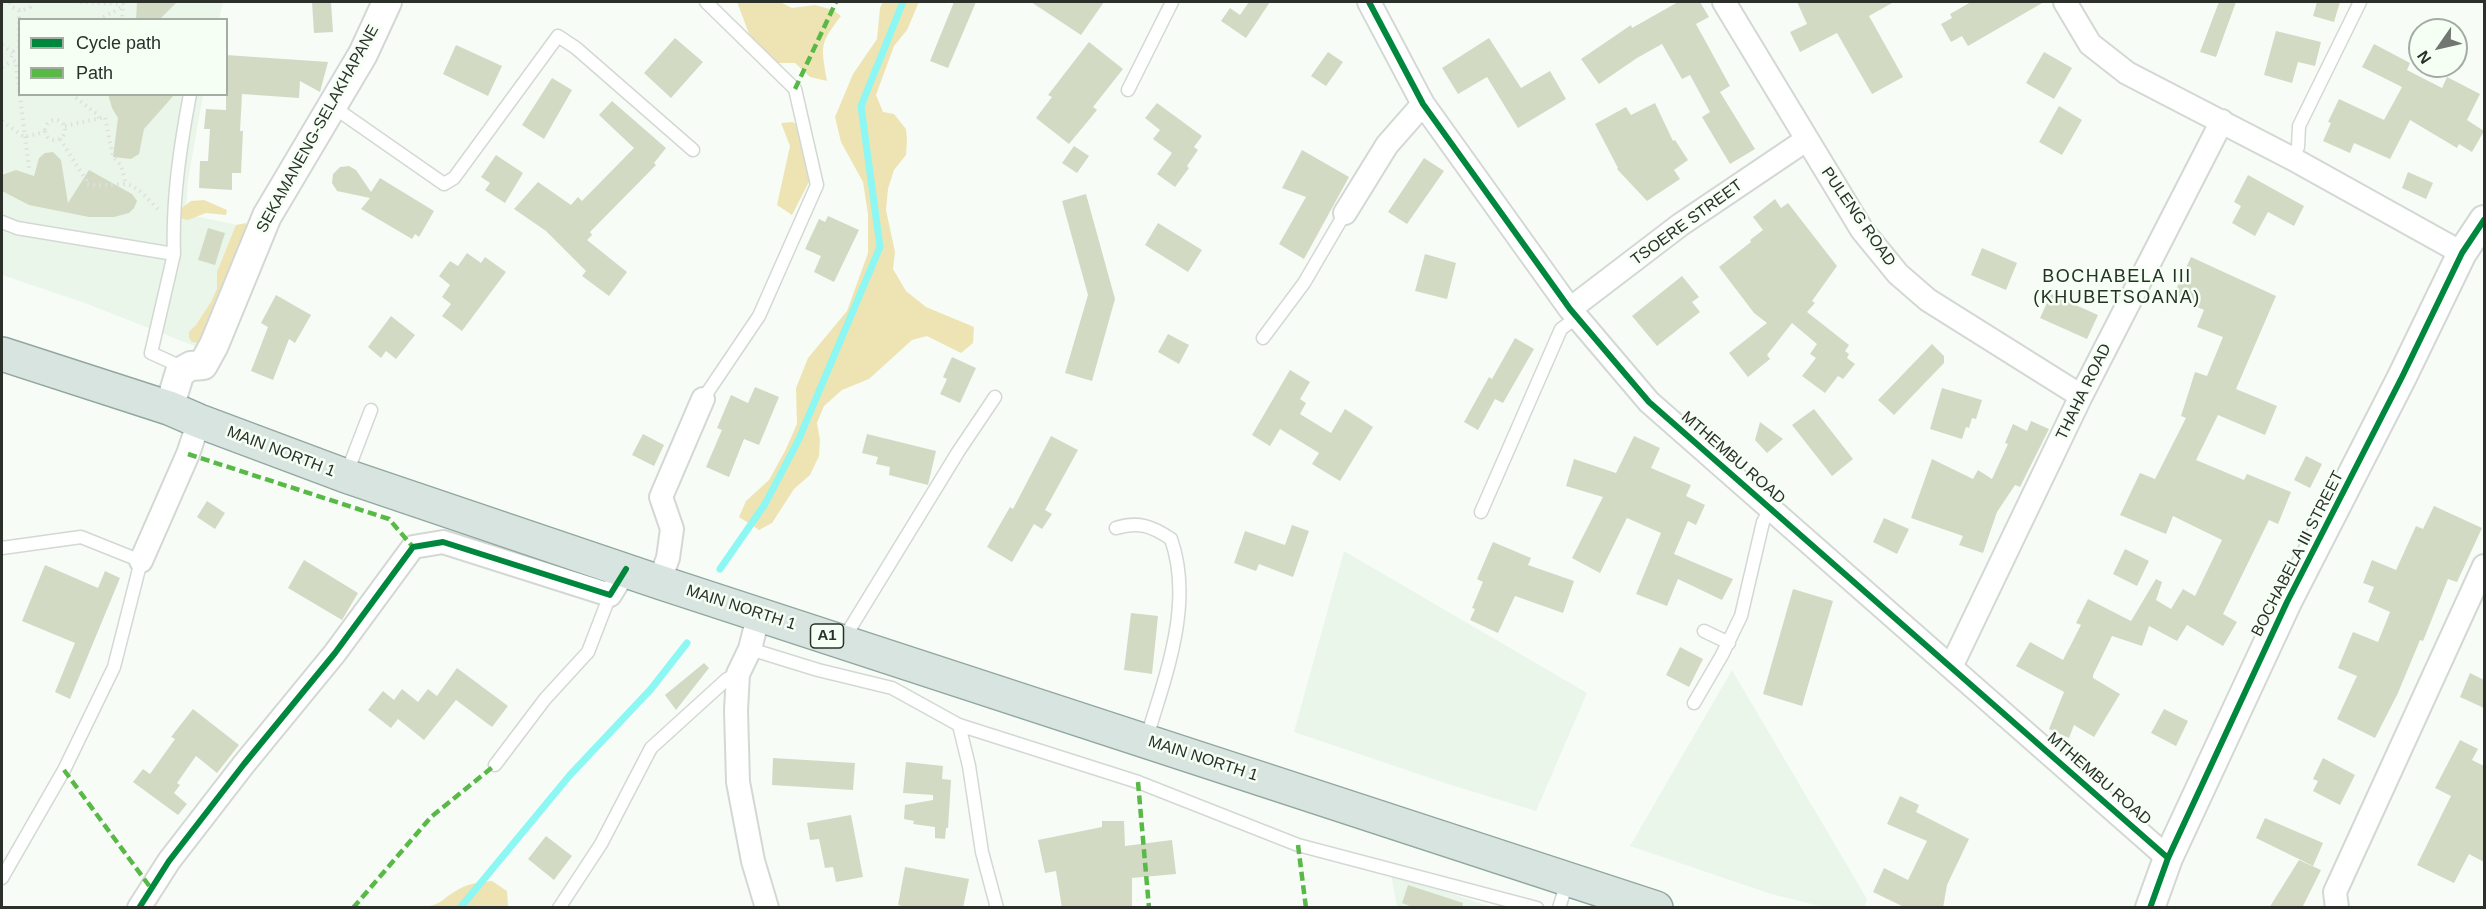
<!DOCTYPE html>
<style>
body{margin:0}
#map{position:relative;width:2486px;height:909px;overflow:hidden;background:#f7fcf7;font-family:Arial,sans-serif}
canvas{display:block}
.frame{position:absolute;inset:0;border:3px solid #2b302b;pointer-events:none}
.legend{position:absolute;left:18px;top:18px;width:210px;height:78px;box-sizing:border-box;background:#f5fff4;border:2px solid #a4aca4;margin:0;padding:8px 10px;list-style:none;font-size:18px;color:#2b302b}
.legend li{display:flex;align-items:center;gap:12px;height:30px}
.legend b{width:30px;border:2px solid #a4aca4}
.north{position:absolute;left:2408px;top:18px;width:60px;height:60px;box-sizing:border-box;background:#f5fff4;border:2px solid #a4aca4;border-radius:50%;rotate:236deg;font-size:16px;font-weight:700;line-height:24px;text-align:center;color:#2b302b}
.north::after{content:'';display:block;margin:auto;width:21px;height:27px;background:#727772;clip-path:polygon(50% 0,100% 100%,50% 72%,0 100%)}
</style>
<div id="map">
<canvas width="2486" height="909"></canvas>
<div class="frame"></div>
<ul class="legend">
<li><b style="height:8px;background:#00873e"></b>Cycle path</li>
<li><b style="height:8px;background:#58b947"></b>Path</li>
</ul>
<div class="north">N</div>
</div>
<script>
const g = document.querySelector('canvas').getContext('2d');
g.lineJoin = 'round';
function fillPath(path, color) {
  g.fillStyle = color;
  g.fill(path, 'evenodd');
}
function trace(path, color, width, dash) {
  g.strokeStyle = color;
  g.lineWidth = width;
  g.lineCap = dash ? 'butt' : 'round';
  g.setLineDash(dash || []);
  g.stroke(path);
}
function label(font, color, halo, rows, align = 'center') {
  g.font = font + ' Arial,sans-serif';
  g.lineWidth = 5;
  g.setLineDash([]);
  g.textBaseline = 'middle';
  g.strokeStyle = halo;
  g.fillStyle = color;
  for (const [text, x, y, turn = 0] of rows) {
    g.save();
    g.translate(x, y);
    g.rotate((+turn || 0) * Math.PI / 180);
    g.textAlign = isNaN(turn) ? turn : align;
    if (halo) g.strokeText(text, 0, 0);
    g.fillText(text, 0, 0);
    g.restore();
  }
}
fillPath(new Path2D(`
 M2,2H223L219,19L20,20V94L203,95L188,180L186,214L242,226L202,349L85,303L2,275Z
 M1344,551L1587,693L1536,811L1448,784L1294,732Z
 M1732,670L1867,899L1865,907H1824L1771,894L1630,846Z
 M1391,874L1492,907H1397Z`), '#eaf6ea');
fillPath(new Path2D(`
 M737,2H780L792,8L815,5L833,10L841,16C819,45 821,45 827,81L810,77L795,63H772L751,39Z
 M883,2H919L907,30L894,46L876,95L883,112L894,114L906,129L907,140L906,155L894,170L888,189L886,210L895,252L893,269L906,291L926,307L974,327L973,343L961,353L927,336L912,340L869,379L842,390L824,406L817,423L820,440L819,456L810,475L794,489L772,523L759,530L739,517L746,501L769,480L785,451L797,424L796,388L808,358L847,311L868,253V214L863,182L841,142L835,117L853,74L877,39L880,8Z
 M793,122L813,138L811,178L792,215L777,205L790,146L781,123Z
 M204,200L227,210L226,215L206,213L188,220L179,218V210L191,201Z
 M246,223L247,238L199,343L192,342L189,338V332L196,325L211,302L217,289V272L236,225Z
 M492,881L507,891L508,907H425C442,904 441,900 454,892C466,884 478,882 492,881Z`), '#eee4b3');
trace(new Path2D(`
 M720,569L765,504L798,441L880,247L861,106L903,2
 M460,908L570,775L651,689L687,643`), '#8cf7f3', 7);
fillPath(new Path2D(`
 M137,2H177L159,20H136Z
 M312,2H331L333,32L314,33Z
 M954,2H976L948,68L930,61Z
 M1031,2H1104L1081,35Z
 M1249,2H1270L1246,38L1221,21L1230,8L1240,15Z
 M1678,2H1700L1709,17L1696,24L1730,86L1720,92L1755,149L1730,164L1702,117L1710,112L1690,75L1682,79L1662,44L1637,58L1599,84L1581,59L1631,25L1632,28Z
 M1797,2H1894L1869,16L1903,77L1872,94L1837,33L1800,52L1790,32L1807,24Z
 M1971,2H2044L1968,46L1962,36L1951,42L1941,24L1952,18L1950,14Z
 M2219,2H2236L2216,57L2200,52Z
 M2317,2H2340L2334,22L2313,16Z
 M2276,31L2321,42L2315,66L2298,62L2292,83L2264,75Z
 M675,38L703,62L671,98L644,73Z
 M1489,38L1521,88L1550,71L1566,99L1518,128L1487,77L1458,94L1442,68Z
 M1089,42L1123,69L1093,107L1097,110L1069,144L1036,118L1052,97L1048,95Z
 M2374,44L2410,63L2407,70L2442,88L2447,77L2480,94L2467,120L2484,131L2472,152L2459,144L2457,148L2410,120L2390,159L2354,143L2350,153L2323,141L2331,123L2328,122L2339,99L2384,120L2402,87L2362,67Z
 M456,45L502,66L488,96L443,74Z
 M1328,52L1343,62L1326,86L1311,76Z
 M2044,52L2072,68L2054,99L2026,83Z
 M226,55L328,62L320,92L300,81L299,98L242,94L240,131H243L241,173H232V190L199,188L200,161H208L210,129H204L206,109L226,110Z
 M552,78L572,90L544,139L522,125Z
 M108,94H175L144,129L139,154L131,159L113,157L118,118L112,108Z
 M612,101L666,148L654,163L656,165L590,232L592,235L587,240L627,272L609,296L582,276L586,271L546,231L514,209L538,182L571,205L578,197L582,201L634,148L599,115Z
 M1157,103L1202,136L1194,147L1198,150L1187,166L1189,168L1175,187L1157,174L1172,153L1153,139L1160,130L1145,118Z
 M1655,103L1673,141L1675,140L1688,160L1674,170L1680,179L1647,201L1617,169L1618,168L1595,124L1626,107L1631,115Z
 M2059,106L2082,120L2062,155L2039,142Z
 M1074,146L1089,156L1077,173L1062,163Z
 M1302,150L1349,177L1304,259L1279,244L1306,197L1282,188Z
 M53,152L61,160L68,203L89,170L132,194L137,201L134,208L129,213L114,217H89L29,205L2,191V175L16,170L34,176L39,158L45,153Z
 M496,155L523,173L505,203L485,190L490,183L481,177Z
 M1424,158L1444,171L1407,224L1388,212Z
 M349,166L356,170L371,192L380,178L434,211L419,237L415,234L412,239L361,209L370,198L337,191L332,183L333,174L340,167Z
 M2408,172L2433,183L2426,199L2402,188Z
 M2248,175L2304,206L2294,226L2268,212L2255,236L2232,223L2241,206L2234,202Z
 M1086,194L1115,299L1092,381L1065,373L1088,295L1062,201Z
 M1775,199L1781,208L1788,203L1837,266L1812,301L1815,303L1807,312L1849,345L1845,351L1849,354L1847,358L1855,364L1843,379L1838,376L1825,393L1802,376L1816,358L1810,354L1817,344L1792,323L1767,355L1770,359L1748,377L1729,353L1767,323L1754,313L1719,267L1751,242L1750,240L1763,230L1753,217Z
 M828,216L859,230L834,282L814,272L821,256L805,249L819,219L825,222Z
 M1158,223L1202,250L1188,272L1145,245Z
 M208,228L225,233L215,265L198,260Z
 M1982,248L2017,263L2006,290L1971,275Z
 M467,253L481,263L485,257L506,272L462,331L442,316L451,304L442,297L450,285L439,276L450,261L458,266Z
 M1425,254L1456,263L1447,299L1415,291Z
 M2191,257L2276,296L2236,389L2277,406L2265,435L2218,415L2196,460L2244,480L2247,474L2291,492L2278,524L2269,520L2223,614L2237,622L2223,646L2187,625L2177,641L2149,626L2142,646L2112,636L2093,675V678L2120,694L2094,737L2074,725L2069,738L2049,729L2064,692L2016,666L2030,642L2063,660L2081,625L2076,623L2088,599L2131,621L2156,579L2162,582L2156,600L2171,609L2183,589L2195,596L2222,540L2173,516L2166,534L2120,515L2140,473L2155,479L2186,418L2181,416L2195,372L2207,376L2223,337L2197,327L2204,310L2173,296Z
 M1682,276L1699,297L1692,302L1700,312L1657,346L1632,316Z
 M2051,294L2098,315L2087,339L2040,318Z
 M276,295L311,315L295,343L289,339L273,380L251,371L268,327L261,323Z
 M391,316L415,335L396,359L386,351L381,358L368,347Z
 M1168,334L1189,345L1179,364L1158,352Z
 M1515,338L1534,349L1503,403L1495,399L1478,430L1464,422L1489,377L1492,379Z
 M1932,344L1944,356V363L1894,415L1878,400Z
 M952,357L976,368L960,403L940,394L947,379L943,377Z
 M1290,370L1310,382L1300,399L1306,403L1300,414L1331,433L1345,409L1373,427L1340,481L1312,464L1319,453L1280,429L1270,446L1252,435Z
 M755,387L779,397L759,445L744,439L729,477L706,467L722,430L717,428L731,395L748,403Z
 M1942,388L1982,400L1976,419L1972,418L1969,428L1966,427L1962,439L1930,429Z
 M1814,409L1853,459L1832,476L1792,425Z
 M2031,421L2049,429L2020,487L2015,485L1997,512L1983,553L1959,545L1963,536L1911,518L1932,459L1973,479L1978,470L1992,479L2008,444L2005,443L2013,424L2027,431Z
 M1760,422L1783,439L1767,453L1755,440Z
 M643,434L664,445L654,466L632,455Z
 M867,434L936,451L928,485L889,475L890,467L876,464L878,457L862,453Z
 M1051,436L1078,450L1045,510L1052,514L1042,529L1034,524L1012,562L987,547L1010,507L1013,509Z
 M1634,436L1660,448L1651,468L1691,485L1686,496L1705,505L1696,525L1688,521L1674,554L1733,579L1722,600L1678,579L1667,606L1636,594L1661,533L1627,518L1600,573L1572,558L1603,497L1566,486L1574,459L1616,473Z
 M2306,456L2322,464L2310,488L2294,480Z
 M207,501L225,513L215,529L197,517Z
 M2434,506L2482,528L2457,582L2448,579L2423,641L2420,640L2398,693L2375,738L2337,719L2357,676L2338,668L2353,632L2378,642L2390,612L2368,602L2374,587L2363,583L2372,560L2396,570L2416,526L2423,529Z
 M1884,518L1909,529L1897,554L1873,542Z
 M1292,525L1309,531L1293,577L1259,564L1256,571L1234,563L1245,531L1285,545Z
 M1493,542L1531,558L1528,565L1574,581L1563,613L1515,596L1498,633L1470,620L1475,609L1472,608L1483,582L1477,579Z
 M2125,549L2149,561L2137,586L2113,574Z
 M304,560L358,593L342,620L288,588Z
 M45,565L98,588L105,571L120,578L70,699L55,692L75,643L22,621Z
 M1793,589L1833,601L1802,706L1763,694Z
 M1131,613L1158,616L1152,674L1124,670Z
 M1680,647L1703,659L1689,687L1666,675Z
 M704,663L709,668L676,710L665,695Z
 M457,668L508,706L492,727L456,700L424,740L398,719L391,728L368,710L383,691L394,700L402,689L418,702L428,689L437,696Z
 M2470,673L2484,680V708L2460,697Z
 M193,709L239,745L217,773L196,756L177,783L180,785L174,793L187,804L178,815L133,782L143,769L150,774L175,739L171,737Z
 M2164,709L2188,721L2176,746L2151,733Z
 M2460,740L2478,749L2472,760L2484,766V862L2469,854L2454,883L2417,865L2451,796L2435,788Z
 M773,758L855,763L853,790L772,785Z
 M2323,758L2355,775L2340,805L2313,791L2318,781L2313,779Z
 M906,762L943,766L942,779L951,780L948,828H946L945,839L935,838V827L913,824L914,821L904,819L905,805L933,800V795L903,793Z
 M1900,796L1919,805L1916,812L1969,839L1947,885L1943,908H1906L1873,892L1884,868L1908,880L1927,841L1887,824Z
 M851,815L863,877L836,882L833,867L825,868L819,839L810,840L807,823Z
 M2265,818L2323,843L2313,866L2256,838Z
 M1102,821H1124L1125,846L1172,840L1176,874L1132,878V908H1062L1056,871L1045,873L1038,840L1102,827Z
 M546,836L572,856L554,880L528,859Z
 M2299,860L2321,870L2302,908H2269Z
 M905,867L969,879L963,908H909L898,905Z
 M1408,885L1463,903L1462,908H1415L1402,903Z`), '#d3dac4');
const service = new Path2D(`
 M1128,90L1172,2
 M332,106L444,184L454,178L558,36L576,48L693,150
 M2293,159L2298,147L2299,126L2360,2
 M2,222L17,228L174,254L151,353L173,363L180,372
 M174,254C172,201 180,147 190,94
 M1263,338L1304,283L1345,213
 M703,399L759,316L817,185L795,89L706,2
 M346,475L371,410
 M1481,512L1561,329L1576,318
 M1116,528C1138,521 1152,526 1171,539C1194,604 1165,677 1146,740
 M2,548L81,537L141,561L114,667L64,770L2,878
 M1704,631L1729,643
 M843,640L958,452L995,397
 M750,649L818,670L892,688L959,725L969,766L982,852L997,908
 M1694,703L1722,655L1741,616L1763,522L1770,509
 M959,725L1138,782L1298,845L1537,908
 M495,765L545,699L588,652L610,595
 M559,908L601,844L651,748L727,679L738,674
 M1559,908L1568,879`);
const minor = new Path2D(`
 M1369,2L1423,104L1570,309L1649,402L2168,858
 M1724,2L1862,230L1898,274L1928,300L2081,396
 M2065,2L2090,44L2127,73L2293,159L2462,253
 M1345,213L1387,145L1423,104
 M1570,309L1680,225L1806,140
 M141,561L188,454L199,421
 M659,582L668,558L672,529L661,497L703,399
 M759,613L750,649L738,674L736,710L738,782L753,861L767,908
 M1951,667L2081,396L2222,121
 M139,908L169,861L244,764L335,653L413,547L443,542L610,595L626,569
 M2337,908L2335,892L2484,566`);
const tertiary = new Path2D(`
 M169,408L180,372L191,366L203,365L214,345L267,216L363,54L387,2
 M2150,908L2168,858L2287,602L2402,377L2462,253L2484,220`);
const primary = new Path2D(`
 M2,354L169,408L199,421L346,476L659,582L1656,908`);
trace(service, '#d4d8d4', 15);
trace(minor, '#d4d8d4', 26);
trace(tertiary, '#d4d8d4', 32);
trace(primary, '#92a7a0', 36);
trace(new Path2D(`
 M11,2L12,7L21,11L30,7L31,2
 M80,2L123,4L122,20
 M2,3L11,2
 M98,20L122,7
 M2,45L13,53
 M19,48V11
 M20,48L14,51L11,58L20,66
 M16,65L29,168
 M2,67L12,61
 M71,94L98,115L99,118
 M45 130a10 10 0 1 1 20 0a10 10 0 1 1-20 0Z
 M2,121L24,137L45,132
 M65,126L105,117L113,157L121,165L126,184
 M60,139L86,180V184C100,187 111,184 125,184C138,185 150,202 159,210`), '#dee0de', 4, [1.5, 4.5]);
trace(service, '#fefffe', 12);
trace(minor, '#fefffe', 22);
trace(tertiary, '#fefffe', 28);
trace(primary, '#d8e4e0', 33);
trace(new Path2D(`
 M795,89L836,2
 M188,454L389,519L413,547
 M64,770L150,887
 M1138,782L1149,908
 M1298,845L1306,908
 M353,908L431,817L495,765`), '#58b947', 4.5, [9, 4.5]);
trace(new Path2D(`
 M1369,2L1423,104L1570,309L1649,402L2168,858
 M139,908L169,861L244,764L335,653L413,547L443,542L610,595L626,569
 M2150,908L2168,858L2287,602L2402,377L2462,253L2484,220`), '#00873e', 6);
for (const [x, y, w] of [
 [827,636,33]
]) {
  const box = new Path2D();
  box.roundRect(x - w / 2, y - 12, w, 24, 4.5);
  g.fillStyle = '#f5fff4';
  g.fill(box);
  trace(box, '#2b302b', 1.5);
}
label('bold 15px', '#2b302b', null, [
 ["A1",827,636]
]);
label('16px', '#2b302b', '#f5fff4', [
 ["SEKAMANENG-SELAKHAPANE",318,129,-61],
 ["PULENG ROAD",1858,217,55],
 ["TSOERE STREET",1687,223,-36],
 ["THAHA ROAD",2084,392,-64],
 ["MAIN NORTH 1",281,452,21],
 ["MTHEMBU ROAD",1733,458,41],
 ["BOCHABELA III STREET",2298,554,-63],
 ["MAIN NORTH 1",741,608,18],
 ["MAIN NORTH 1",1203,759,18],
 ["MTHEMBU ROAD",2099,779,41]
]);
g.letterSpacing = '1.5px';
label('18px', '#273127', '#f5fff4', [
 ["BOCHABELA III",2117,277],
 ["(KHUBETSOANA)",2117,298]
]);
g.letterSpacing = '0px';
</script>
